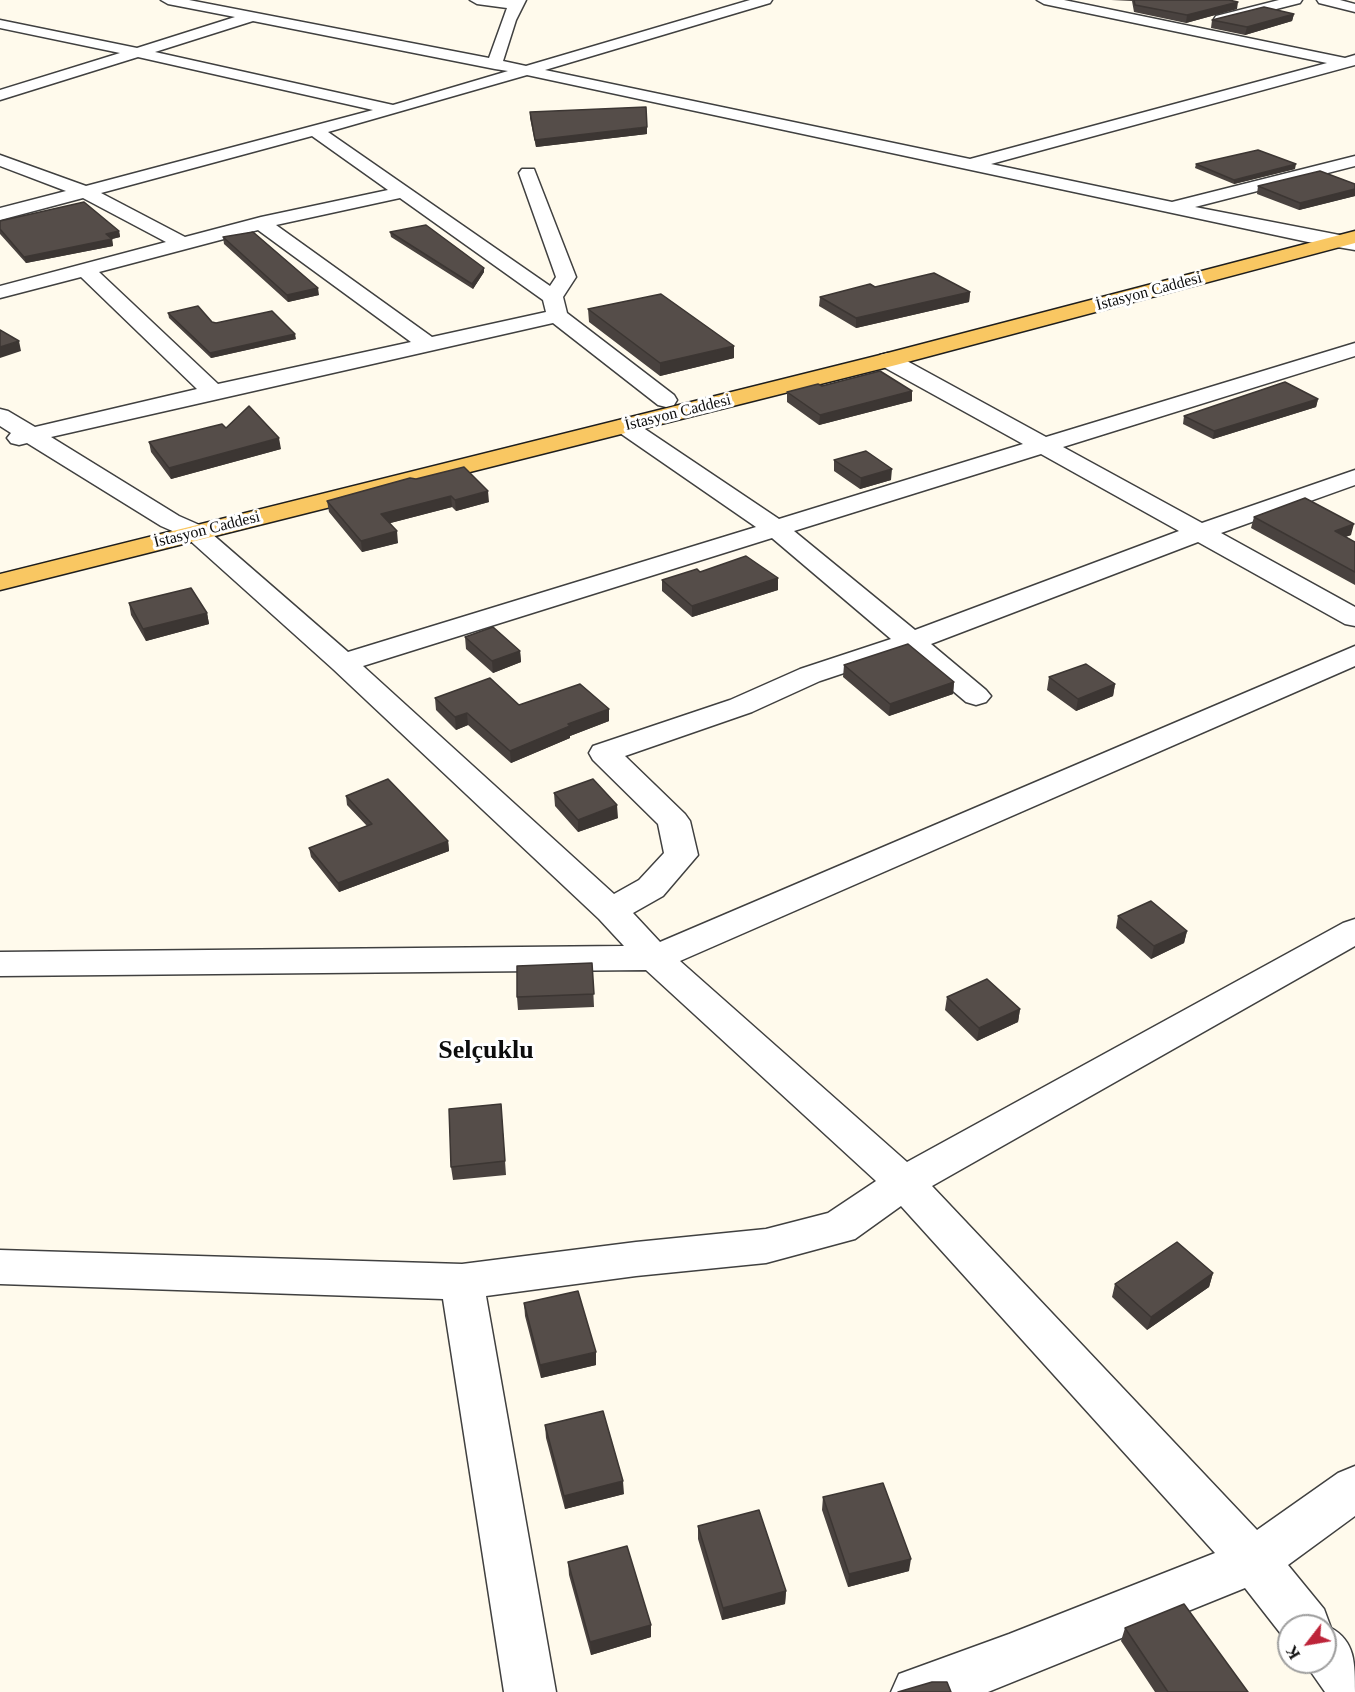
<!DOCTYPE html>
<meta charset="utf-8">
<style>
body{margin:0}
#map{position:relative;width:1355px;height:1692px;overflow:hidden;background:#fffaec;font-family:Georgia,serif}
canvas{display:block}
.north{position:absolute;left:1277px;top:1614px;width:60px;height:60px;box-sizing:border-box;background:#fff;border:2px solid #9e9e9e;border-radius:50%;rotate:239deg;font-size:16px;font-weight:700;line-height:24px;text-align:center;color:#0d0d0d}
.north::after{content:'';display:block;margin:auto;width:21px;height:27px;background:#bd2439;clip-path:polygon(50% 0,100% 100%,50% 72%,0 100%)}
</style>
<div id="map">
<canvas width="1355" height="1692"></canvas>
<div class="north">K</div>
</div>
<script>
const g = document.querySelector('canvas').getContext('2d');
g.lineJoin = 'round';
function trace(path, color, width, dash) {
  g.strokeStyle = color;
  g.lineWidth = width;
  g.lineCap = dash ? 'butt' : 'round';
  g.setLineDash(dash || []);
  g.stroke(path);
}
function fillPath(path, color) {
  g.fillStyle = color;
  g.fill(path, 'evenodd');
}
function label(font, color, halo, rows, align = 'center') {
  g.font = font + ' Georgia,serif';
  g.lineWidth = 6;
  g.setLineDash([]);
  g.textBaseline = 'middle';
  g.strokeStyle = halo;
  g.fillStyle = color;
  for (const [text, x, y, turn = 0] of rows) {
    g.save();
    g.translate(x, y);
    g.rotate((+turn || 0) * Math.PI / 180);
    g.textAlign = isNaN(turn) ? turn : align;
    if (halo) g.strokeText(text, 0, 0);
    g.fillText(text, 0, 0);
    g.restore();
  }
}
const minor = new Path2D(`
 M161,0H189L489,58L507,8L477,4L470,0H526L516,20L503,61L526,66L750,0H772L770,3L545,70L970,159L1327,63L1044,4L1037,0H1064L1345,58L1355,55V65L991,164L1172,202L1355,156V166L1195,207L1355,238V250L1308,242L527,75L328,132L550,286L556,277L519,173L522,169H534L576,277L563,297L567,313L674,395L677,400L674,405L666,407L658,405L553,323L51,437L179,516L204,527L348,652L756,527L617,431L613,426L617,421L625,419L633,421L779,519L1023,444L880,365L877,360L880,355L888,353L896,355L1046,437L1355,343V356L1063,447L1202,523L1355,470V485L1221,533L1355,607V626L1345,624L1198,542L931,644L986,690L991,696L986,702L976,705L966,702L907,652L820,681L752,712L625,756L685,814L690,821L698,855L663,896L633,913L660,942L1355,646V666L680,961L907,1162L1343,923L1355,919V946L932,1186L1257,1530L1338,1473L1355,1466V1516L1288,1565L1324,1609L1331,1628C1355,1641 1355,1663 1355,1692H1325L1304,1662H1325V1626H1289L1288,1643L1245,1588L988,1692H891L899,1674L1009,1634L1215,1553L901,1206L855,1239L766,1263L636,1276L486,1296L556,1692H504L443,1299L0,1284V1250L462,1264L636,1242L766,1229L828,1213L876,1181L646,970L0,976V952L624,946L599,919L333,669L186,537L161,526L27,443L19,445L11,443L7,438L11,433L0,426V409L8,411L35,427L197,389L81,277L0,298V286L166,242L83,198L0,220V208L66,191L0,166V155L86,186L373,110L138,57L0,100V90L120,53L0,28V20L137,48L235,17L168,4ZM253,21L495,69L508,71L393,105L155,52ZM312,136L388,190L261,217L185,237L101,193ZM400,198L543,300L546,312L432,337L276,225ZM258,230L411,342L218,384L99,272ZM1041,454L1179,531L915,630L794,531ZM772,538L891,639L800,669L730,700L593,746L589,753L593,760L658,824L664,853L639,880L614,894L363,666Z
 M1279,0H1302L1300,3L1221,23L1214,19L1216,16Z
 M1317,0H1340L1355,4V12L1319,3Z`);
const major = new Path2D(`
 M1355,231V243L896,365L0,590V574L880,355Z`);
trace(minor, '#404040', 3);
trace(major, '#1e1e1e', 3);
fillPath(minor, '#fff');
fillPath(major, '#f9c762');
fillPath(new Path2D(`
 M1111,0H1230L1237,9L1186,23L1134,12L1132,1Z
 M1294,14L1292,21L1245,35L1211,28L1212,20Z
 M530,112L647,134L536,147L530,118Z
 M1196,164L1295,169L1234,184L1195,168Z
 M1355,184V196L1299,210L1257,194L1258,186Z
 M0,221L119,231L120,237L112,239L113,246L26,263L0,234Z
 M390,232L484,268V272L473,289L391,237Z
 M223,237L319,295L288,302L224,244Z
 M875,287L970,292L969,302L856,328L819,306L820,297Z
 M588,309L734,358L660,376L589,322Z
 M168,313L212,322L296,339L211,358L169,318Z
 M822,386L912,391V401L819,425L787,402V392Z
 M1318,399L1316,407L1213,439L1183,424L1184,416Z
 M226,428L281,449L171,479L151,452L149,442Z
 M834,460L891,480L860,489L834,471Z
 M410,478L489,502L456,511L452,507L390,523L398,543L362,552L329,512L327,501Z
 M1254,517L1351,535L1345,537L1355,542V585L1251,528Z
 M662,580L778,590L692,617L662,591Z
 M129,603L207,613L209,624L146,641L131,615Z
 M465,637L520,651L521,662L493,673L466,649Z
 M844,665L954,682L953,694L889,716L843,677Z
 M1049,677L1115,684L1113,696L1076,711L1047,690Z
 M435,698L519,705L609,721L570,736V738L511,763L468,725L456,730L436,710Z
 M554,793L618,818L578,832L555,806Z
 M346,796L448,841L449,851L339,892L311,857L309,848L367,826L347,805Z
 M1118,916L1187,931L1184,943L1151,959L1116,928Z
 M592,963L594,1007L518,1010L517,997Z
 M947,997L1020,1009L1018,1022L977,1041L945,1010Z
 M501,1104L506,1175L453,1180L451,1167Z
 M1213,1273L1209,1287L1147,1330L1112,1297L1115,1284Z
 M524,1303L596,1365L541,1378L525,1316Z
 M545,1425L624,1494L565,1509L546,1438Z
 M823,1497L909,1571L848,1587L822,1510Z
 M698,1526L786,1591L785,1604L722,1620L698,1539Z
 M568,1562L651,1637L591,1655L569,1575Z
 M1125,1628L1248,1692H1155L1121,1641Z`), '#49423f');
fillPath(new Path2D(`
 M1238,2L1237,9L1186,23L1187,15Z
 M1294,14L1292,21L1245,35L1247,27Z
 M647,127V134L536,147L535,140Z
 M1296,164L1295,169L1234,184V180Z
 M1355,189V196L1299,210L1300,203Z
 M119,231L120,237L108,240L106,234Z
 M112,239L113,246L26,263L24,257Z
 M484,268V272L473,289L472,284Z
 M318,288L319,295L288,302L287,295Z
 M970,292L969,302L856,328V318Z
 M295,334L296,339L211,358L210,353Z
 M19,341L21,351L0,358V347Z
 M734,346V358L660,376V363Z
 M912,391V401L819,425L820,415Z
 M1318,399L1316,407L1213,439L1214,431Z
 M279,438L281,449L171,479L169,468Z
 M892,469L891,480L860,489L861,478Z
 M488,491L489,502L456,511L455,500Z
 M451,496L452,507L383,525L381,514Z
 M1354,524L1351,535L1332,542L1335,531Z
 M397,531L398,543L362,552L361,541Z
 M778,578V590L692,617V606Z
 M207,613L209,624L146,641L143,629Z
 M520,651L521,662L493,673L492,661Z
 M954,682L953,694L889,716L890,704Z
 M1115,684L1113,696L1076,711L1078,699Z
 M609,709V721L570,736V738L511,763L510,751L568,724Z
 M467,713L468,725L456,730L455,717Z
 M617,805L618,818L578,832V820Z
 M448,841L449,851L339,892L338,883Z
 M1187,931L1184,943L1151,959L1154,946Z
 M1020,1009L1018,1022L977,1041L979,1028Z
 M1213,1273L1209,1287L1147,1330L1151,1317Z
 M596,1352V1365L541,1378L540,1365Z
 M623,1481L624,1494L565,1509L564,1496Z
 M911,1559L909,1571L848,1587L849,1574Z
 M786,1591L785,1604L722,1620L723,1608Z
 M651,1625V1637L591,1655L590,1642Z`), '#3c3633');
const building = new Path2D(`
 M1134,0H1229L1238,2L1187,15L1135,5Z
 M1264,7L1294,14L1247,27L1212,20Z
 M646,107L647,127L535,140L530,112Z
 M1258,150L1296,164L1234,180L1196,164Z
 M1320,171L1355,184V189L1300,203L1258,186Z
 M84,202L119,231L106,234L112,239L24,257L0,229V221Z
 M426,225L484,268L472,284L390,232Z
 M253,232L318,288L287,295L223,237Z
 M934,273L970,292L856,318L820,297L870,284L875,287Z
 M661,294L734,346L660,363L588,309Z
 M198,306L212,322L216,323L272,311L295,334L210,353L168,313Z
 M0,330L19,341L0,347Z
 M880,371L912,391L820,415L787,392L818,384L822,386Z
 M1285,382L1318,399L1214,431L1184,416Z
 M249,406L279,438L169,468L149,442L222,424L226,428Z
 M866,451L892,469L861,478L834,460Z
 M464,467L488,491L455,500L451,496L381,514L397,531L361,541L327,501L410,478L416,479Z
 M1305,498L1354,524L1335,531L1355,542V572L1254,517Z
 M746,556L778,578L692,606L662,580L697,569L700,572Z
 M191,588L207,613L143,629L129,603Z
 M493,627L520,651L492,661L465,637Z
 M908,644L954,682L890,704L844,665Z
 M1086,664L1115,684L1078,699L1049,677Z
 M490,678L519,705L580,684L609,709L568,724L570,726L510,751L467,713L455,717L435,698Z
 M388,779L448,841L338,883L309,848L372,824L346,796Z
 M593,779L617,805L578,820L554,793Z
 M1151,901L1187,931L1154,946L1118,916Z
 M592,963L594,994L517,997V966Z
 M987,979L1020,1009L979,1028L947,997Z
 M501,1104L505,1161L451,1167L449,1109Z
 M1177,1242L1213,1273L1151,1317L1115,1284Z
 M578,1291L596,1352L540,1365L524,1303Z
 M603,1411L623,1481L564,1496L545,1425Z
 M883,1483L911,1559L849,1574L823,1497Z
 M759,1510L786,1591L723,1608L698,1526Z
 M627,1546L651,1625L590,1642L568,1562Z
 M1184,1604L1248,1692H1168L1125,1628Z
 M932,1682H947L951,1692H898Z`);
fillPath(building, '#554d49');
trace(building, '#3c3633', 1.5);
label('16px', '#0d0d0d', '#fff', [
 ["İstasyon Caddesi",1149,292,-15],
 ["İstasyon Caddesi",678,413,-14],
 ["İstasyon Caddesi",207,530,-14]
]);
label('bold 26px', '#0d0d0d', '#fff', [
 ["Selçuklu",486,1051]
]);
</script>
